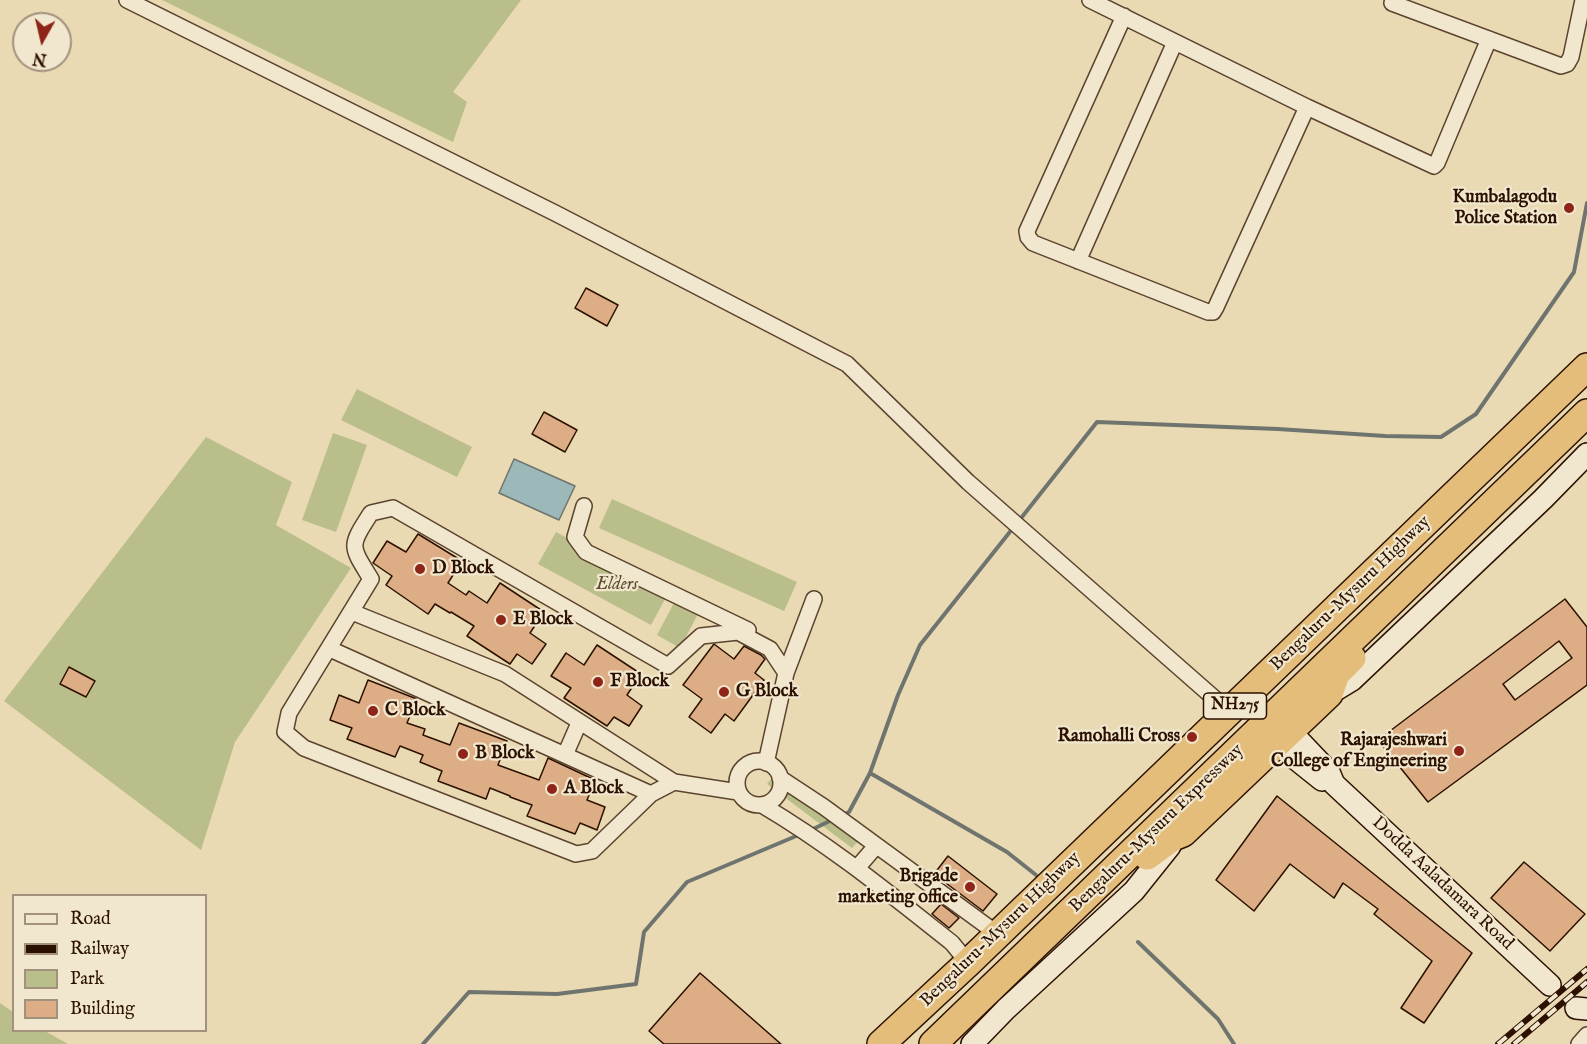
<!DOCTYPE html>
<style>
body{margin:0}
#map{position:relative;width:1587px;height:1044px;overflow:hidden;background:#e9dab4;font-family:"IM FELL English",serif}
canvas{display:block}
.legend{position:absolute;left:12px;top:894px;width:195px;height:138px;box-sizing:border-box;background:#f1e7ce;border:2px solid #a2917c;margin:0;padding:8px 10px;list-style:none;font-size:18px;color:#2c1100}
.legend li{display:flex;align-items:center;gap:12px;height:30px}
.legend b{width:30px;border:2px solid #a2917c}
.north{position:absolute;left:12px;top:12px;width:60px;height:60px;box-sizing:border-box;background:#f1e7ce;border:2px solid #a2917c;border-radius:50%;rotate:188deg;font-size:16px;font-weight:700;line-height:24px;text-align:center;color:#2c1100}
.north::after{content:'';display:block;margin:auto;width:21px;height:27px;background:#8f2418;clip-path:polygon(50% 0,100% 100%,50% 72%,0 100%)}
</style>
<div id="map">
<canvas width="1587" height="1044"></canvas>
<ul class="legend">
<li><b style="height:8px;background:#f1e7ce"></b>Road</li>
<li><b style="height:8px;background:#2c1100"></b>Railway</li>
<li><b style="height:16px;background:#babe8a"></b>Park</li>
<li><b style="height:16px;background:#ddae86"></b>Building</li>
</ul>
<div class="north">N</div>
</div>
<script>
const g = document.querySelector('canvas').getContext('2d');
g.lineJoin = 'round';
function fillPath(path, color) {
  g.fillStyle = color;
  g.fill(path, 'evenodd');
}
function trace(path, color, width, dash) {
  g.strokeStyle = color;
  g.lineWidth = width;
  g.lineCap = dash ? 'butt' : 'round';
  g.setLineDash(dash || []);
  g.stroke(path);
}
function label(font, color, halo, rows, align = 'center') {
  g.font = font + ' "IM FELL English",serif';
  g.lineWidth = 4.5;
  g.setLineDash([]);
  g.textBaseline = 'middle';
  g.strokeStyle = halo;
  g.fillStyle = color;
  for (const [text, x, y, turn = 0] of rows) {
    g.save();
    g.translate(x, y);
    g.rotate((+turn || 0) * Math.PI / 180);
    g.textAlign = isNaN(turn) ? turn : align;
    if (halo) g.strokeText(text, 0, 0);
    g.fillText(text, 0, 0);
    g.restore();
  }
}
fillPath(new Path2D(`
 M162,0H521L453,92L467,102L453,142Z
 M357,389L472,447L457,477L341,420Z
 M333,433L367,445L336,532L302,520Z
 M206,437L292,482L276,525L351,568L235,742L201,850L4,701Z
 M612,499L797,582L784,611L599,528Z
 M556,532L669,592L651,625L538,564Z
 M675,601L698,614L680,648L657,635Z
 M773,777L858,841L852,848L767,784Z
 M0,1003L13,1012L14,1030L45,1031L68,1044H0Z`), '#babe8a');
const water = new Path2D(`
 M514,459L575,486L559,520L499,493Z`);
fillPath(water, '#9cb8b8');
trace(water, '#6f756e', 1.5);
trace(new Path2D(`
 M1018,522L1097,422L1278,429L1385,436L1441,437L1476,414L1574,272L1587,203
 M870,773L1007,852L1036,875
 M843,815L849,812L870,773L898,695L920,645L1013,528
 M811,830L834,819
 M1138,942L1218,1019L1234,1044
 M423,1044L469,992L557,994L636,984L644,932L687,882L801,834`), '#6f756e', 4);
const building = new Path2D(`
 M586,288L618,305L607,326L575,308Z
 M544,412L577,430L565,452L532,434Z
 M418,534L462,561L448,583L466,595L469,591L487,603L500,583L544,612L530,633L546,644L532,664L517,654L510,664L467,636L474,626L451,612L450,613L435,604L428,614L386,585L392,576L373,563L387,541L406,552Z
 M1565,599L1587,627V685L1428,802L1378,740ZM1559,641L1572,658L1515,700L1503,684Z
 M714,644L734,659L744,646L761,655L765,659L755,673L764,680L734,721L725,714L711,733L689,717L702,699L683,685Z
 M597,645L641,674L627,695L642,706L629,726L614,717L607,726L564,698L571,688L551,676L566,653L584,665Z
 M69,667L95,681L86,697L60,684Z
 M368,680L417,699L407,723L425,729L423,735L450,745L459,723L507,741L498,765L539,780L548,758L595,780L587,800L605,807L597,830L580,823L575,834L527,816L532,805L510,797V796L490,788L486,799L438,781L442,771L420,762L423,755L400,746L395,757L347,739L352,728L330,720L339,695L359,703Z
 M1277,796L1472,953L1424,1023L1401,1008L1432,961L1374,914L1378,909L1343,883L1334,898L1290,864L1254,911L1216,880Z
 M948,856L997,894L983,911L934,874Z
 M1524,862L1585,914L1550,951L1491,898Z
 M941,904L959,918L949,928L932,914Z
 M700,973L781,1044H664L649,1031Z`);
fillPath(building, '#ddae86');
trace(building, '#2c1100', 1.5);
const street = new Path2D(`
 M127,0L555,213L847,364L968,482L1222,705
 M1090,0L1307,107
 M1392,3L1561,66L1567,64L1571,57L1583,0
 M1124,16L1027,231L1028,237L1033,243L1208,312H1213L1216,307L1307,107L1434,166L1437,163L1489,39
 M1078,261L1175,42
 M584,506L575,537L586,552L748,630
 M352,612L505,674L674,782
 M330,649L651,794
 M565,755L579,723
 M737 783a22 22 0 1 1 44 0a22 22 0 1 1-44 0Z
 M766,763L786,673L814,599
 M780,778L824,807L988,927
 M738,792L674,782L651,794L592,851L576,854L304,748L285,732L289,713L371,579C350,545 349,547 371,513L393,508L668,666L701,636L738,632L770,649L786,673
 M762,805C830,845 890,894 952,943L961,954
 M857,868L876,846
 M1579,1044L1587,1035`);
const secondary = new Path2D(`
 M1329,694L1352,680L1543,499L1587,454
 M1290,731L1329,772L1334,784L1550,985
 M1277,744L1322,780
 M1576,1008L1587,1009
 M972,1044L1006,1009L1134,891L1170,846`);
const highway = new Path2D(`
 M1147,856L1173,837L1183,833L1329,694L1336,674L1352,658
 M881,1044L968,963L1587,367
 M933,1044L1587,413`);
trace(street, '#5b432d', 18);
trace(secondary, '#2c1100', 24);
trace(highway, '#2c1100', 30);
trace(street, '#f1e7ce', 15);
trace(secondary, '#f1e7ce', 21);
trace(highway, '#e4bd7a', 27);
const rail = new Path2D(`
 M1498,1044L1587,969
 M1514,1044L1587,982`);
trace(rail, '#2c1100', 6);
trace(rail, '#f1e7ce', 4, [11]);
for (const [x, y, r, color] of [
 [1569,208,6,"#8f2418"],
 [420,569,6,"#8f2418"],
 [501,620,6,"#8f2418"],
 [598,682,6,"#8f2418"],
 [724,692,6,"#8f2418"],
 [373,711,6,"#8f2418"],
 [1192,737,6,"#8f2418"],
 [1459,751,6,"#8f2418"],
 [463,754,6,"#8f2418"],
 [552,789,6,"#8f2418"],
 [970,887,6,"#8f2418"]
]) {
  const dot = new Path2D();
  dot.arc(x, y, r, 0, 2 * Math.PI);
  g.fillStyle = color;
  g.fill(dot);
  trace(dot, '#f1e7ce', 2);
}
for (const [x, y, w] of [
 [1235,706,63]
]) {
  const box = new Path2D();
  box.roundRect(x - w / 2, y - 13, w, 26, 4.5);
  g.fillStyle = '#f1e7ce';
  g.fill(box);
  trace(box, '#2c1100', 1.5);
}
label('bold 16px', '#2c1100', null, [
 ["NH275",1235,706]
]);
label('bold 18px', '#2c1100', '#f1e7ce', [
 ["Kumbalagodu",1557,198,"right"],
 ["Police Station",1557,219,"right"],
 ["D Block",432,569],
 ["E Block",513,620],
 ["F Block",610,682],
 ["G Block",736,692],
 ["C Block",385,711],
 ["Ramohalli Cross",1180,737,"right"],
 ["Rajarajeshwari",1447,741,"right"],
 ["College of Engineering",1447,762,"right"],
 ["B Block",475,754],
 ["A Block",564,789],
 ["Brigade",958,877,"right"],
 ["marketing office",958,898,"right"]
], 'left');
label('italic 18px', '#5e4e30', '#f1e7ce', [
 ["Elders",617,585]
]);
label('18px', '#2c1100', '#f1e7ce', [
 ["Bengaluru-Mysuru Highway",1351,594,-44],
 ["Bengaluru-Mysuru Expressway",1157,829,-44],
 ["Dodda Aaladamara Road",1442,884,43],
 ["Bengaluru-Mysuru Highway",1001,930,-44]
]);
</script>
